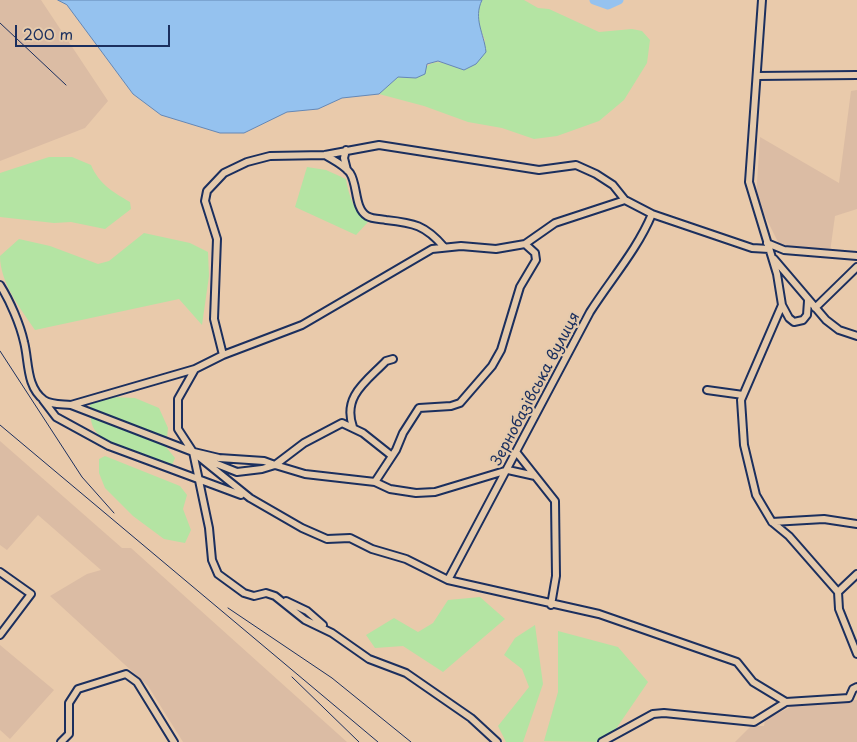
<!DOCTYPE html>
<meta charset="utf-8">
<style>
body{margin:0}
#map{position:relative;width:857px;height:742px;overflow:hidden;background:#e9caab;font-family:"Playpen Sans",sans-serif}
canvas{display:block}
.scale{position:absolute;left:15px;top:25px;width:155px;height:22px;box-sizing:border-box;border:2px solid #1b2f5e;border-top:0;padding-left:6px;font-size:15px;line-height:18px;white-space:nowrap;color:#1b2f5e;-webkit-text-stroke:4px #e5caac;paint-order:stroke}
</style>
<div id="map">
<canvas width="857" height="742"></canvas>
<div class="scale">200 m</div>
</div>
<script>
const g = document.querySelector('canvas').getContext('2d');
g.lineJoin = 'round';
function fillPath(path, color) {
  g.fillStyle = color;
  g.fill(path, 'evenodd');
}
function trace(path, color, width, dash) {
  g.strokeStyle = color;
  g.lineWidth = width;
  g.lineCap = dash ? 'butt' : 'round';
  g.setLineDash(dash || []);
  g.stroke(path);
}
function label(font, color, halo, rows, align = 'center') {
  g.font = font + ' "Playpen Sans",sans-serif';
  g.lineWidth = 4.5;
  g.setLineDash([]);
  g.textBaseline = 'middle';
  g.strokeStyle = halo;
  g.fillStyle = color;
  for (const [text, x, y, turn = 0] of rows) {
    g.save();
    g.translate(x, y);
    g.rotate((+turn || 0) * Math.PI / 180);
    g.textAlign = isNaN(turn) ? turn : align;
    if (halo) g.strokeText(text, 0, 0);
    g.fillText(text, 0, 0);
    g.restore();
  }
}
fillPath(new Path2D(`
 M0,0H41L108,101L85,128L0,161Z
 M857,90V209L835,216L830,252L779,244L756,198L760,137L839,183L851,91Z
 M0,441L122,548H131L347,742H183L148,686L50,596L87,574L101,570L38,515L7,550L0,545Z
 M0,645L54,690L10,739L0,730Z
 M857,700V742H735L751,726H764L765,720L794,705Z`), '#dbbca4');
fillPath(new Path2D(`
 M482,0H524L538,8L549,9L599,32L632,29L642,31L650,40L647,63L624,100L599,121L557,136L534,139L502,128L468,122L424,106L379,94L398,77L416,78C434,55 439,62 464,70L476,64L485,40C478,25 475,15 482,0Z
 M49,157H72L91,165C99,184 113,192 130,202L131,209L105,229L71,222L54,223L0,217V173Z
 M307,167L326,170L346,179C349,197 354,211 368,222L356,235L295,207Z
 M144,233L190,243L208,252L209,276L202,325L179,299L35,330C21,309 0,283 0,256L19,239L50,246L98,264L109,261Z
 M111,397L135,398L159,408L168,428L166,447L175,458L172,465C151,457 112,449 97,433C90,426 90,413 90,404Z
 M105,456L180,486L187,495L183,509L191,530L185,543L164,539L133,516L105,488L99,473V459Z
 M480,597L505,619L443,672L403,646L375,648L366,635L394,618L418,632L433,623L448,600Z
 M535,625L543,684L523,742H506L498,726L529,687L522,669L504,655L515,638Z
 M558,631L618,647L648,682L607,742L544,741L558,692Z`), '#b4e4a3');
const water = new Path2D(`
 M58,0H482C473,19 484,33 486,52L476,64L464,70L438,61L427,64L425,74L416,78L398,77L379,94L342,98L318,109L287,112L244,133H220L161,115L133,94L67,5Z`);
fillPath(water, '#95c2ef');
trace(water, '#6487b5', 1);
trace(new Path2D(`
 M594,0L608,5L619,0`), '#95c2ef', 9);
const minor = new Path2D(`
 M762,0L749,182L777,274L782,305L789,318L794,322L803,320L807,315L808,301
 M757,76L857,75
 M346,150L344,158L347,170
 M325,155C333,160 344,165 350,173C358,185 354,208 367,216C372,219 380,219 386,220C414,223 425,225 444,247
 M767,243L784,250L857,256
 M774,259L826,320L839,330L857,336
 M0,285C10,301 20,324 24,342C29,361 26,387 44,400C51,405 62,404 71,405L195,369L223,355L302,325L432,249L461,246L496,249L525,244L555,223L625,200
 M782,305L741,400L744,445L756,495L772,522L789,536L838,592L839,609L857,654
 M815,308L857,267
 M223,355L214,319L217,239L205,201L207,191L224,173L247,162L270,156L325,155L379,145L539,170L576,165L596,174L613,185L625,200L652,214L752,248L769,249
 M195,369L178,399V429L193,452L209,528L212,560L218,574L244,593L254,596L266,593L275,596L305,620L332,633L369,659L406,673L471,718L497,742
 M707,390L743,395
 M43,400L56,417L109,446L241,495
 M71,405L193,452L250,498L302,528L327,539L350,538L372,549L406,559L448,580L599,614L737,662L753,682L786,702L849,698L853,689L857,687
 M353,427C342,396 367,381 386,361L393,359
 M194,452L219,458L264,461L275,465L304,443L342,423L363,433L392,456
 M517,453L555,501L556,576L551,605
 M207,460L237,472L262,469L275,465L305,474L375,482L390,489L416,493L435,492L508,470L535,476
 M375,482L396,450L403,433L419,408L451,406L460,403L492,366L501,350L520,287L536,260L535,253L525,244
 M772,522L824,519L857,524
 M0,572L31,594L0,635
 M448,580L590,312C611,279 637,250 652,214
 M838,592L857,574
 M286,601L307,611L323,625
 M61,742L69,734V703L78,689L126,674L137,682L174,742
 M602,742L653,714L664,713L754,722L786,702`);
trace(minor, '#1b2f5e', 10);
trace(minor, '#e5caac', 6);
trace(new Path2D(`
 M0,23L66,85
 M0,351L82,477L114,513
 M0,425L378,742
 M228,608L332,678L411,742
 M292,677L359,742`), '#1b2f5e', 1);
label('15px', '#1b2f5e', '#e5caac', [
 ["Зернобазівська вулиця",536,389,-62]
]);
</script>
